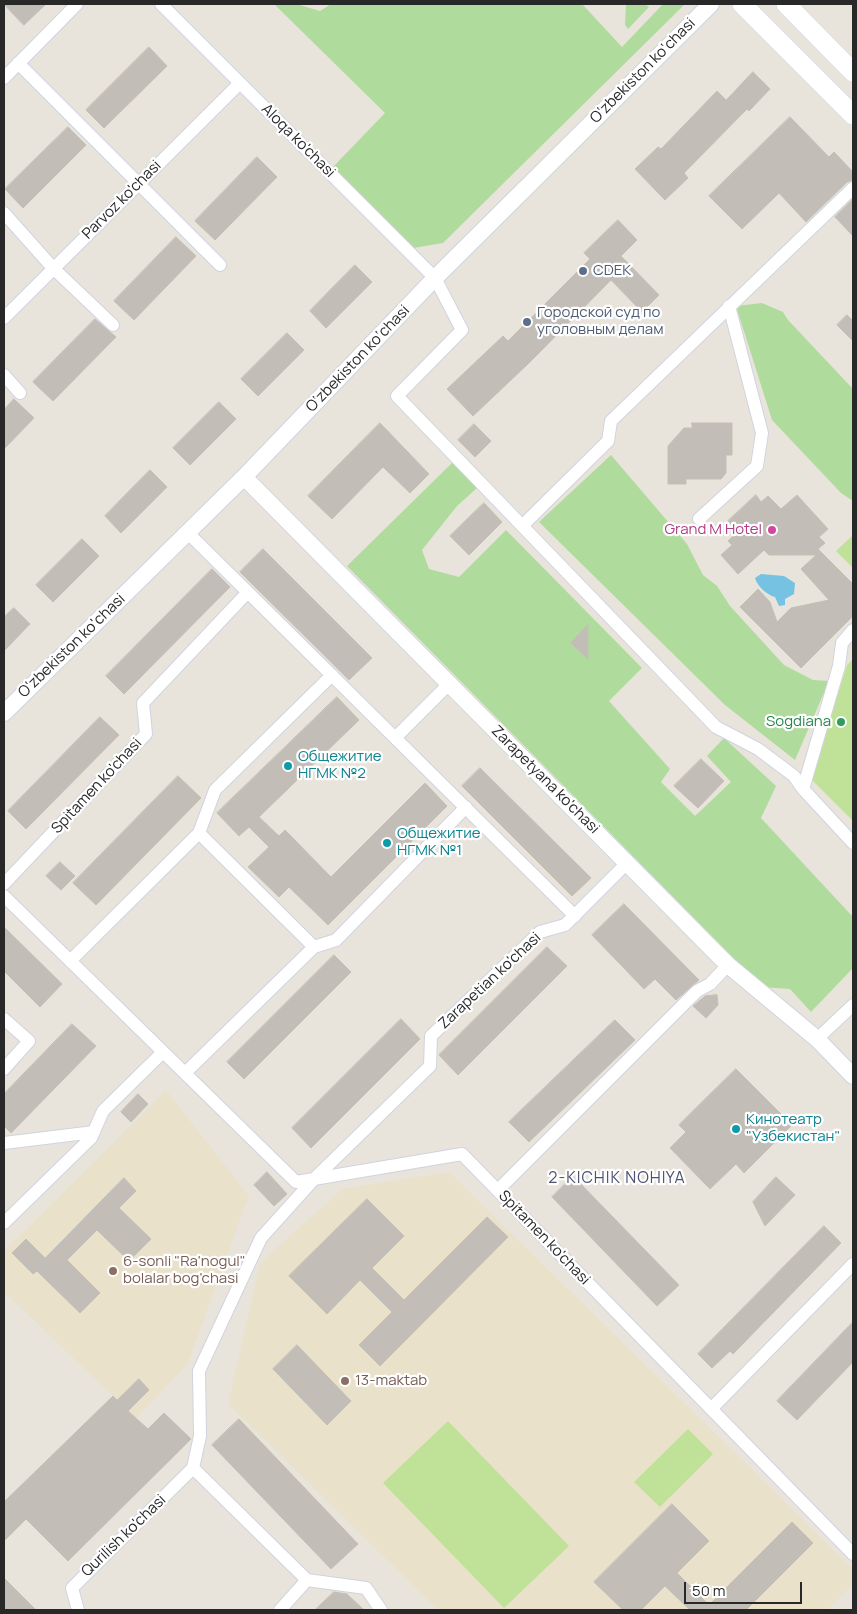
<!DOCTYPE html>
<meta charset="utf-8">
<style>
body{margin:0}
#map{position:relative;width:857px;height:1614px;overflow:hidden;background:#e9e4db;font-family:Manrope,sans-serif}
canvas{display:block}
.frame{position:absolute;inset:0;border:5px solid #282828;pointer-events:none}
.scale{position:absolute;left:684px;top:1582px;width:118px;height:22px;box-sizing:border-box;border:2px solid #282828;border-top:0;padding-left:6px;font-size:15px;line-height:18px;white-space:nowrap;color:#282828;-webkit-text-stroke:4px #fff;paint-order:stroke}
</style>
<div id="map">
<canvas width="857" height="1614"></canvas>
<div class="frame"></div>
<div class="scale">50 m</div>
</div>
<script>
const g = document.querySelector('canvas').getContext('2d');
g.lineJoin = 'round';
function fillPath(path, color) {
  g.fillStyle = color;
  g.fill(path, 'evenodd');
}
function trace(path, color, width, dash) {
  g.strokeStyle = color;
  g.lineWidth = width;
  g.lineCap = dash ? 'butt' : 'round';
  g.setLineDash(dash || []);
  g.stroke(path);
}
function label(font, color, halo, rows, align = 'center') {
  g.font = font + ' Manrope,sans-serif';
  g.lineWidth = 4.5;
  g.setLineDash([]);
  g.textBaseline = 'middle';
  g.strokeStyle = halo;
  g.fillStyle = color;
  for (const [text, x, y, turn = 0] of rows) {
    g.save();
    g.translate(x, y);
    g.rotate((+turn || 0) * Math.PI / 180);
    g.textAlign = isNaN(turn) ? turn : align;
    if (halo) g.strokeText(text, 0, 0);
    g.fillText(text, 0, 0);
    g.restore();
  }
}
fillPath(new Path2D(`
 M166,1090L249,1196L187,1365L136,1418L4,1292V1251Z
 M449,1172L853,1569V1585L828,1610H438L228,1404L260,1263L342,1189Z`), '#eae1cb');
fillPath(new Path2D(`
 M274,4H296L320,11L331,4H582L622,47L663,4H685L443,243L413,248L332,168L385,113Z
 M626,4H645L649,7L628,29L625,25Z
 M762,303L783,312L788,320L853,389V501L841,493L772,420L736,306Z
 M611,455L687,544L703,575L717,586L730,606L784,665L813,680L829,681L795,760L725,705L539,522Z
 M452,463L477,488L457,506L422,550L429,569L459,577L506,530L642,668L609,701L670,769L661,782L695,816L731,782L707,756L724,738L776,786L761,818L853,917V968L811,1012L790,989L762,987L347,566Z`), '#afdb9c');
fillPath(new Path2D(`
 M853,535V568L836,551Z
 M853,659V821L811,779L847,665Z
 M448,1421L569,1546L504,1608L383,1483Z
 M688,1429L713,1454L660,1507L634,1482Z`), '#c0e298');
fillPath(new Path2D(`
 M761,574L784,576L795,583L794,594L785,599V605L779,606L775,597C767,595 757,586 755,578Z`), '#76c2e3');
const building = new Path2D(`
 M4,4H46L24,25Z
 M149,47L167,66L104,128L86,110Z
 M753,72L770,89L749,111L747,109L684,173L688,178L665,200L635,169L658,147L661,149L717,91L726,100Z
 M790,117L829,157L834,152L853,172V180L847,182L806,222L779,193L742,229L709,196Z
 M68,127L86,145L23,208L5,189Z
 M257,157L277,177L215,240L195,221Z
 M853,199V236L835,217Z
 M618,220L637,240L621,256L659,295L642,312L611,280L529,363L473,416L447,389L503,336L508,341L590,259L584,253Z
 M176,237L196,256L134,320L114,301Z
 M355,265L372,282L326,328L310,311Z
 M847,315L853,321V341L837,325Z
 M95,319L116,337L53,401L33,382Z
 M287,333L304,350L258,396L241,379Z
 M14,399L34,418L4,449V410Z
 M219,402L236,419L190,465L173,448Z
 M380,423L429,474L410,493L383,467L332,519L308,496Z
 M692,423H732V455H726V473L721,479H686V484H668V446L684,428H692Z
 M474,424L491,441L475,457L458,440Z
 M150,470L167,487L121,533L105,516Z
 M756,495L761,502L768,496L781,509L797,495L828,529L819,537L825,543L818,549L853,584V616L801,668L740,607L758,589L770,602L777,622L791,608L829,600L801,569L816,555H769L764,550L738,574L721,555L732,545L728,541L738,531L728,521Z
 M484,503L502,522L469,555L450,536Z
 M82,539L99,556L53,602L36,585Z
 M263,549L372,658L349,680L240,572Z
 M212,569L230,587L124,694L106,676Z
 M14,608L30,624L4,651V617Z
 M588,625V659L571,643Z
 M337,697L359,720L259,817L279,836L285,830L331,877L425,783L447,806L328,925L289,887L279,897L248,867L269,847L249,827L239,836L217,813Z
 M100,717L119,735L26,829L8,811Z
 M701,759L724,781L698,808L674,786Z
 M480,768L591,878L572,896L462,786Z
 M178,776L201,798L96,905L73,883Z
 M60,862L75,876L61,890L46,876Z
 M624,904L699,980L676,1000L655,979L644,989L592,935Z
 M4,927L62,984L40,1007L4,971Z
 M547,947L567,966L458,1075L439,1055Z
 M334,955L351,972L244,1079L227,1062Z
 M717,995L718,1005L706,1018L693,1006L705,996Z
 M401,1019L420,1039L311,1148L292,1128Z
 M615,1020L635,1040L529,1142L509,1122Z
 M72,1024L96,1046L11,1133L4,1126V1094Z
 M736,1069L792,1125L744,1173L736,1164L710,1189L670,1148L686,1132L679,1125Z
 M138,1094L148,1104L131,1122L121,1112Z
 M267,1172L287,1194L274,1206L254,1185Z
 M573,1176L679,1285L657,1306L552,1197Z
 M776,1177L795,1195L765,1226L753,1202Z
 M124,1178L136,1191L119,1208L151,1239L129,1261L97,1230L67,1260L100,1293L80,1313L37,1271L33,1274L12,1253L26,1239L45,1258Z
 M367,1199L404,1236L372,1268L404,1300L487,1217L508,1237L380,1366L359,1345L392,1312L360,1280L327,1314L289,1276Z
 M824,1226L841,1243L733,1354L730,1351L712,1368L698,1354Z
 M853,1322V1362L797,1420L777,1401Z
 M297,1345L351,1401L327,1425L273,1369Z
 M139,1379L149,1390L128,1411L148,1429L164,1413L191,1439L68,1561L26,1519L4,1541V1502L113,1396L117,1400Z
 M239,1419L358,1544L331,1569L212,1445Z
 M672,1504L709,1541L677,1573L709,1605L792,1522L813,1543L746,1610H690L665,1586L641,1610H623L594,1582Z
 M4,1578L36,1610H4Z
 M334,1592L347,1594L364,1610H315Z`);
fillPath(building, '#c2bdb7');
trace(building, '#c4bfb5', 1);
const minor = new Path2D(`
 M161,4L435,278L462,330L397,396L716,727L758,749L794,776L803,789L853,843
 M18,63L220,265
 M4,78L77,4
 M4,213L53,268L113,325
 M4,318L240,83
 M4,375L20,393
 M699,519L757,466L762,433L729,306
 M523,525L608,441L611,421L853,188
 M187,532L575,916
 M396,737L449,684
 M803,789L839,666L842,643L853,630
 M199,833L314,947
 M4,884L146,734L143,703L248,592
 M4,896L296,1182L462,1154L853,1554
 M70,961L199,833L215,790L332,675
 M4,1019L29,1041L4,1069
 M817,1039L853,1005
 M185,1073L314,947L336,940L466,807
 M4,1143L94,1132
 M498,1190L697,991L710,984L728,965
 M4,1223L91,1138L103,1111L163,1052
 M711,1409L853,1264
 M193,1468L200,1436L199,1371L261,1238L315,1178L430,1066L431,1036L540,932L565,925L627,863
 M193,1468L307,1580
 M307,1580L366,1588L381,1610
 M78,1610L72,1588L193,1468
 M280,1610L307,1580`);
const tertiary = new Path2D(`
 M244,477L728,965L817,1039L853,1076
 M4,713L244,477L435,278L711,4`);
const secondary = new Path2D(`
 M742,4L853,115
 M786,4L853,72`);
trace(minor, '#d0d3e0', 14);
trace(tertiary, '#d0d3e0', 18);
trace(secondary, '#d0d3e0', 20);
trace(minor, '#fff', 12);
trace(tertiary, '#fff', 16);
trace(secondary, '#fff', 19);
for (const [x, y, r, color] of [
 [583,271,5,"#5c6f8a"],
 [527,322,5,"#5c6f8a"],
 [772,530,5,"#d1479c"],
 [841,722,5,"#2e9e5b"],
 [288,766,5,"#0f9aa8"],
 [387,843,5,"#0f9aa8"],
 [736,1129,5,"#0f9aa8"],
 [113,1271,5,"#8d6e63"],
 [345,1381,5,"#8d6e63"]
]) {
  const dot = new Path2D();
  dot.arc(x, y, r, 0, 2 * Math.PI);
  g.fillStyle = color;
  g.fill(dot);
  trace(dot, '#fff', 2);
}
label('15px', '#282828', '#fff', [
 ["O‘zbekiston ko‘chasi",643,71,-45],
 ["Aloqa ko'chasi",298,141,45],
 ["Parvoz ko'chasi",122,200,-45],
 ["O‘zbekiston ko‘chasi",358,359,-46],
 ["O‘zbekiston ko‘chasi",72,646,-44],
 ["Zarapetyana ko'chasi",545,780,45],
 ["Spitamen ko'chasi",97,786,-47],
 ["Zarapetian ko'chasi",490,981,-43],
 ["Spitamen ko'chasi",544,1238,46],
 ["Qurilish ko'chasi",124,1536,-44]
]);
label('15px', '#4e5e75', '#fff', [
 ["CDEK",593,271],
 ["Городской суд по",537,313],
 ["уголовным делам",537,330]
], 'left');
label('15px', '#b23c85', '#fff', [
 ["Grand M Hotel",762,530]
], 'right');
label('15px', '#27864d', '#fff', [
 ["Sogdiana",831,722]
], 'right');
label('15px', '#0d838f', '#fff', [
 ["Общежитие",298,757],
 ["НГМК №2",298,774],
 ["Общежитие",397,834],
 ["НГМК №1",397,851],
 ["Кинотеатр",746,1120],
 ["\"Узбекистан\"",746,1137]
], 'left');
label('15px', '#785e54', '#fff', [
 ["6-sonli \"Ra'nogul\"",123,1262],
 ["bolalar bog'chasi",123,1279],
 ["13-maktab",355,1381]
], 'left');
g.letterSpacing = '1px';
label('16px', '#4d5274', '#fff', [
 ["2-KICHIK NOHIYA",617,1179]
]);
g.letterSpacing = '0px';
</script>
